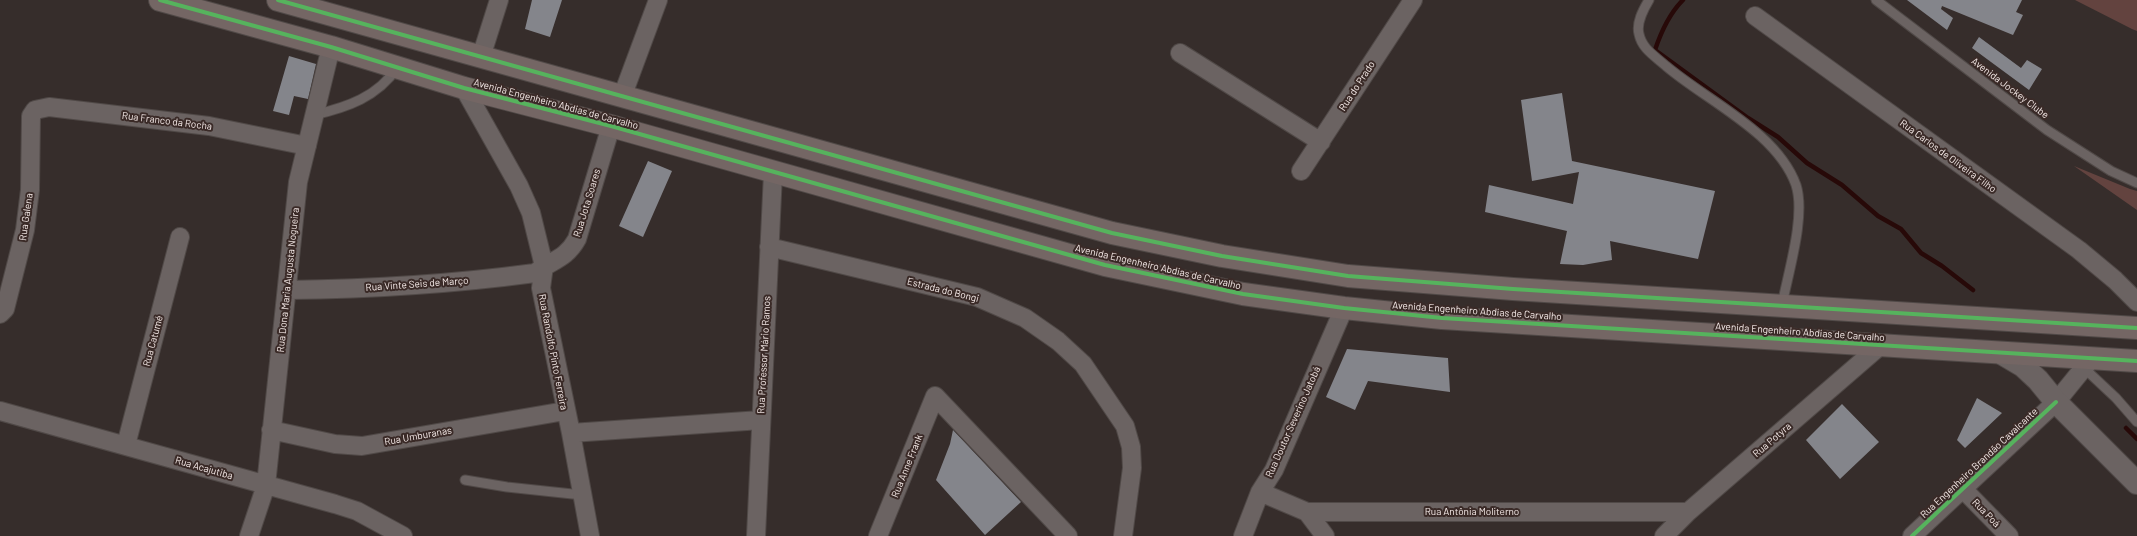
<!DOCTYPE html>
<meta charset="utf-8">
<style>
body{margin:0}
canvas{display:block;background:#362d2b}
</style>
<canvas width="2137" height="536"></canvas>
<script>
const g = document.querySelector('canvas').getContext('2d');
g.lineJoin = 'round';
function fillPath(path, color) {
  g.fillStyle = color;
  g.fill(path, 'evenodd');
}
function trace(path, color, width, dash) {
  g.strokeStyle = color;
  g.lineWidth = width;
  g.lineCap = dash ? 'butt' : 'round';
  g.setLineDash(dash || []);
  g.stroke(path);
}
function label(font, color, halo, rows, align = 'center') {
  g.font = font + ' Barlow,sans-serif';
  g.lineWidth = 4;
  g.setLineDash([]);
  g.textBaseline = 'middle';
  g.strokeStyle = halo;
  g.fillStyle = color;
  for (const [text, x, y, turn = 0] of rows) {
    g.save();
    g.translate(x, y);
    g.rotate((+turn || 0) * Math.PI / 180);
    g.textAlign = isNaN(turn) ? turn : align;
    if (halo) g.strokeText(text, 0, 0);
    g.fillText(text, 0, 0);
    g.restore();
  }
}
fillPath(new Path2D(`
 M2075,0H2137V31L2132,29Z
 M2074,166L2130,189L2137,191V210Z`), '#63433f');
trace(new Path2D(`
 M1683,0C1669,14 1661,32 1655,50L1748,118L1778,137L1807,163L1842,185L1878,216L1901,229L1921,253L1942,266L1973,290
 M2126,428L2137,439`), '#270908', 4.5);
fillPath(new Path2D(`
 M532,0H562L550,37L525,29Z
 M1907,0H2022L2016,12L2023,15L2013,35L1942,6L1941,9L1953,18L1947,30Z
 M1979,37L2021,68L2027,60L2042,69L2029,90L1972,48Z
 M289,56L316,64L308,99L294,96L289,115L273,111Z
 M1562,93L1572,161L1715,191L1698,259L1610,241L1612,260L1583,265L1560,264L1567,231L1485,212L1489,185L1573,204L1579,172L1532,181L1521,100Z
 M648,161L672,171L643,237L619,226Z
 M1347,349L1448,358L1450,392L1368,381L1355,410L1326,397Z
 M1977,398L2002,413L1965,448L1957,440Z
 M1842,404L1879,442L1840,479L1806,440Z
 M953,430L1021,502L985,535L936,480L950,444Z`), '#84858b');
const service = new Path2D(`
 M1649,0C1643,10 1636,23 1639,34C1642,49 1655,56 1666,66C1707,101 1777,132 1796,185C1806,216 1788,273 1782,305
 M1876,0L2047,130L2111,171L2137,183
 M314,115C348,107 377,97 397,68
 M2084,368L2116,398L2137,422
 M465,480L507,487L582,495`);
const minor = new Path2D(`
 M1755,16L2079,250L2115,280L2137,302
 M1180,53L1321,142
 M481,57L499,0
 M464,88L519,186L531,213L544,266L541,288L571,433L590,536
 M622,97L658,0
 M1301,171L1413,0
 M769,247L977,297L1025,318L1058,341L1083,364L1125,426L1131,447L1132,468L1123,536
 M287,290C369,289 453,284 535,273C552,260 566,259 577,239L611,126
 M0,314L5,309L25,230L30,190L31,116L35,110L49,107L209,126L307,146
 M0,411L335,504L357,511L403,536
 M271,430L335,444L362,446L565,411
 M571,433L761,420
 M126,445L180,237
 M1963,489L2009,536
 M1260,492L1307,512H1688
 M1307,512L1325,536
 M249,536L266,485L298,182L331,47
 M756,536L773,173
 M878,536L935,396L1068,536
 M1243,536L1260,492L1274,470L1344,308
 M1664,536L1688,512L1881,345
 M1912,536L2056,402L2091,359`);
const tertiary = new Path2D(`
 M2001,353L2023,366L2038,380L2056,402L2137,483`);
const trunk = new Path2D(`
 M160,0L331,47L464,88L611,126L1105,265L1243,294L1344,308L1442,318L2137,361
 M278,0L1112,233L1222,256L1348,276L1513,289L2137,328`);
trace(service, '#504947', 11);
trace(minor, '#504947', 20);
trace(tertiary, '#504947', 24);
trace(trunk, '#504947', 24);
trace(service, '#6b6362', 9);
trace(minor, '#6b6362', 18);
trace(tertiary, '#6b6362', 22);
trace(trunk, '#746664', 22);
trace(new Path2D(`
 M160,0L331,47L464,88L611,126L1105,265L1243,294L1344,308L1442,318L2137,361
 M278,0L1112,233L1222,256L1348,276L1513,289L2137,328
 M1912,536L2056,402`), '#56b35d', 4);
label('10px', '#f6ebe9', '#3a2a27', [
 ["Rua do Prado",1357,86,-57],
 ["Avenida Jockey Clube",2010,88,37],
 ["Avenida Engenheiro Abdias de Carvalho",556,104,15],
 ["Rua Franco da Rocha",167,121,7],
 ["Rua Carlos de Oliveira Filho",1948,156,36],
 ["Rua Jota Soares",587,203,-73],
 ["Rua Galena",26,217,-82],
 ["Avenida Engenheiro Abdias de Carvalho",1158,267,13],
 ["Rua Dona Maria Augusta Nogueira",288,280,-84],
 ["Rua Vinte Seis de Março",417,284,-4],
 ["Estrada do Bongi",943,290,14],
 ["Avenida Engenheiro Abdias de Carvalho",1477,311,4],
 ["Avenida Engenheiro Abdias de Carvalho",1800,332,4],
 ["Rua Catumé",153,341,-75],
 ["Rua Randolfo Pinto Ferreira",553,352,79],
 ["Rua Professor Mário Ramos",764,355,-87],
 ["Rua Doutor Severino Jatobá",1293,422,-66],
 ["Rua Umburanas",418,436,-10],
 ["Rua Potyra",1772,440,-41],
 ["Rua Engenheiro Brandão Cavalcante",1979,463,-43],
 ["Rua Anne Frank",907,466,-68],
 ["Rua Acajutiba",204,468,16],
 ["Rua Antônia Moliterno",1472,512],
 ["Rua Poá",1986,513,46]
]);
</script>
